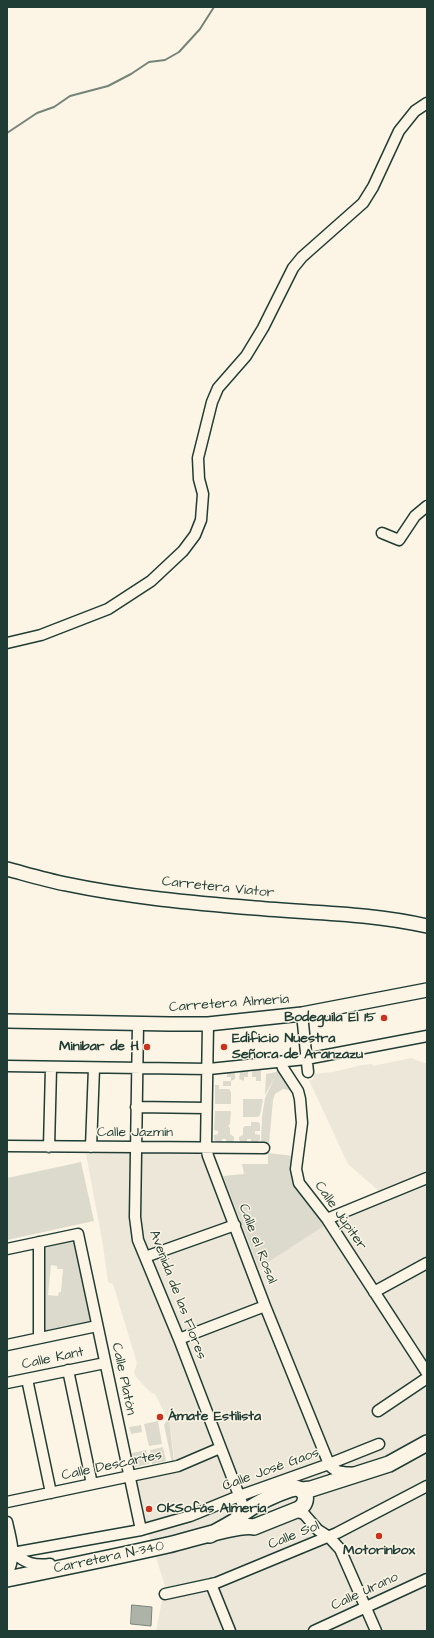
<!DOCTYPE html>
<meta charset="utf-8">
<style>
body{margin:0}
#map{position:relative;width:434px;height:1638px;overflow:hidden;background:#fcf5e5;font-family:"Architects Daughter",sans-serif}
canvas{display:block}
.frame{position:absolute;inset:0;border:8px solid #1f3d34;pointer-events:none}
</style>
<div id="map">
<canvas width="434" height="1638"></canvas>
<div class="frame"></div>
</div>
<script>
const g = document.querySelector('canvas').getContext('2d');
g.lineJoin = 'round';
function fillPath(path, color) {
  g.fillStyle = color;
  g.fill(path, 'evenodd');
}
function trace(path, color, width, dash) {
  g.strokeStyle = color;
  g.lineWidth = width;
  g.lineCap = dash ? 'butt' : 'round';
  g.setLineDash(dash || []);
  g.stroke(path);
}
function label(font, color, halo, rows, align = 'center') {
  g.font = font + ' "Architects Daughter",sans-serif';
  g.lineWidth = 3;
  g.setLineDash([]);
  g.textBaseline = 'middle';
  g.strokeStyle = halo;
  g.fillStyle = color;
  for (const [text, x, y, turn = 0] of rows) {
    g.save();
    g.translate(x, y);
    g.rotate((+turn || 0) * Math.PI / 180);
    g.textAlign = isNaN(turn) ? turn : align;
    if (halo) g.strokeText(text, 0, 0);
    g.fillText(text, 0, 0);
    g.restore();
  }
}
fillPath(new Path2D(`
 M411,1058L427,1064V1631H156L165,1586L144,1520L136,1481L176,1472L169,1418H167L155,1394L150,1392L137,1378L134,1373L137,1363L113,1284L108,1282L103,1245L86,1154L139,1153L140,1149L152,1152H190L210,1150L214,1153L259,1267L324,1226L327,1213L380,1192L348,1164L309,1080L314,1079L313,1074L333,1072L362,1065L372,1064L373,1066Z`), '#ece7d8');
fillPath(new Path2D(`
 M261,1068V1081H256V1077H252V1071L254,1069Z
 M281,1068L293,1091L283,1089L275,1094L273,1100L269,1144H261L262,1117L265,1098L275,1077L265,1095L266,1074L276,1072Z
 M242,1070H246L248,1072V1077H244V1081L239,1079L240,1072Z
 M234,1071L235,1073V1079L231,1081V1086H223V1081H231V1077H227V1072Z
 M215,1085H219V1089H229L231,1092V1104H215Z
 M243,1099H263L260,1115L258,1117H243Z
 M215,1111H231L230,1124L228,1126L230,1128V1134L234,1137V1140L232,1142H226V1139H222V1142H216L214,1140V1135L218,1134V1131L214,1130Z
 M251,1122H258L260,1124V1131H255V1134L260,1135V1140L257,1142H251V1139H247V1142H241L239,1140V1137L243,1135V1128L245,1126H251Z
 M268,1153L294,1156V1163L319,1215V1219L324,1226L259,1268L223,1176L244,1174L242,1164H268Z
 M81,1162L94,1221L7,1240V1178Z
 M73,1240L91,1322L44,1332L45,1246ZM51,1265L57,1266V1269H63L61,1292H59L58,1296L48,1295Z
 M169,1419L174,1462L172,1463L164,1425L167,1420Z
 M158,1421L162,1444L149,1446L144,1424Z
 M141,1425L142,1432L131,1434L129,1427Z
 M163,1447L166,1461L152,1464L150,1450Z
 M146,1450L149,1464L135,1467L132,1453Z`), '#dcdacc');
const water = new Path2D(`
 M132,1605L152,1607L151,1626L131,1624Z`);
fillPath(water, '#aeb3a7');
trace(water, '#758479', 1);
trace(new Path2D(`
 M7,133L37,113L54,107L70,96L108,86L131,74L149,62L165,60L179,52L200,29L214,7`), '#758479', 2);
const minor = new Path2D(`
 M382,533L399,540L415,516L427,506
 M7,643L41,635L108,609L151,581L183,551L195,535L201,520L203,494L199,479L198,458L212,402L218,388L246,356L263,328L293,268L302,257L363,203L373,187L399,131L415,111L427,103
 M302,1014L308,1072
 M138,1024L135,1217L138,1240L179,1339L245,1511
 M208,1024L206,1147L208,1156L265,1306L329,1464C334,1473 345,1472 354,1473
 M281,1062L283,1068L298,1091L300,1099L302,1123L296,1169L299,1183L327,1219L427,1373
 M7,1066L209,1069L306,1059L427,1036
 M136,1107L206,1108
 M7,1146L264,1148
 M49,1147L51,1068
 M91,1147L94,1068
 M327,1219L427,1178
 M7,1249L78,1234L141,1530
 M145,1257L235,1225
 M374,1292L427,1263
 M39,1338V1242
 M179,1339L265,1306
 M7,1345L97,1326
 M68,1370L92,1484
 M27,1379L51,1493
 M7,1383L105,1363
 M378,1411L427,1378
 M7,1502L178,1466L220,1448
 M295,1511L304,1514L318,1530L329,1537L340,1549L376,1631
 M7,1522C11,1541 17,1555 7,1574
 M14,1553C25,1563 34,1566 50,1564
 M7,1554L141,1530L190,1516L239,1496L329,1464L379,1444
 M211,1584L230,1631
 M165,1594L216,1583L320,1540L337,1533L427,1486
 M314,1631L427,1579`);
const major = new Path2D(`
 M7,869C26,874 46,880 66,884C128,897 192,903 255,908C312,913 371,913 427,926
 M7,1021L170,1024H208L302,1014L427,990`);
const highway = new Path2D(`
 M302,1490L311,1489L389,1464L427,1443
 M7,1579C61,1568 115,1557 168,1545C187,1541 239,1523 254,1527L299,1509C311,1501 305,1485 291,1489C276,1494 259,1502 246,1511C242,1513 239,1518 235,1521C227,1526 219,1530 210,1535`);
trace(minor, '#1f3d34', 13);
trace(major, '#1f3d34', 16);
trace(highway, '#1f3d34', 18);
trace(minor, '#fcf5e5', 10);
trace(major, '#fcf5e5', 13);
trace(highway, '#fcf5e5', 15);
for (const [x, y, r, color] of [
 [384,1018,4,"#c8321e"],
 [147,1047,4,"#c8321e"],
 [224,1047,4,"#c8321e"],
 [160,1417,4,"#c8321e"],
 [149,1509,4,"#c8321e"],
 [379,1536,4,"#c8321e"]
]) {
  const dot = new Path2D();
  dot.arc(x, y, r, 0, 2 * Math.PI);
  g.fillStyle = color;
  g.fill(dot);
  trace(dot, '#fcf5e5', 1.5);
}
label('14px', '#1f3d34', '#fcf5e5', [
 ["Carretera Viator",218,888,6],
 ["Carretera Almería",229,1004,-4],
 ["Calle Jazmín",135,1133],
 ["Calle Júpiter",340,1216,55],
 ["Calle el Rosal",257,1244,69],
 ["Avenida de las Flores",177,1295,69],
 ["Calle Kant",53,1359,-12],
 ["Calle Platón",123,1379,78],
 ["Calle Descartes",112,1466,-12],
 ["Calle José Gaos",271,1470,-20],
 ["Calle Sol",294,1536,-22],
 ["Carretera N-340",109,1558,-12],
 ["Calle Urano",365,1592,-25]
]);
label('bold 14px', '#1f3d34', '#fcf5e5', [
 ["Bodeguila El 15",376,1018,"right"],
 ["Edificio Nuestra",232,1039],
 ["Señora de Aranzazu",232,1055],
 ["Minibar de H",139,1047,"right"],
 ["Ámate Estilista",168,1417],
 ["OKSofás Almería",157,1509],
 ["Motorinbox",379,1551,"center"]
], 'left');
</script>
